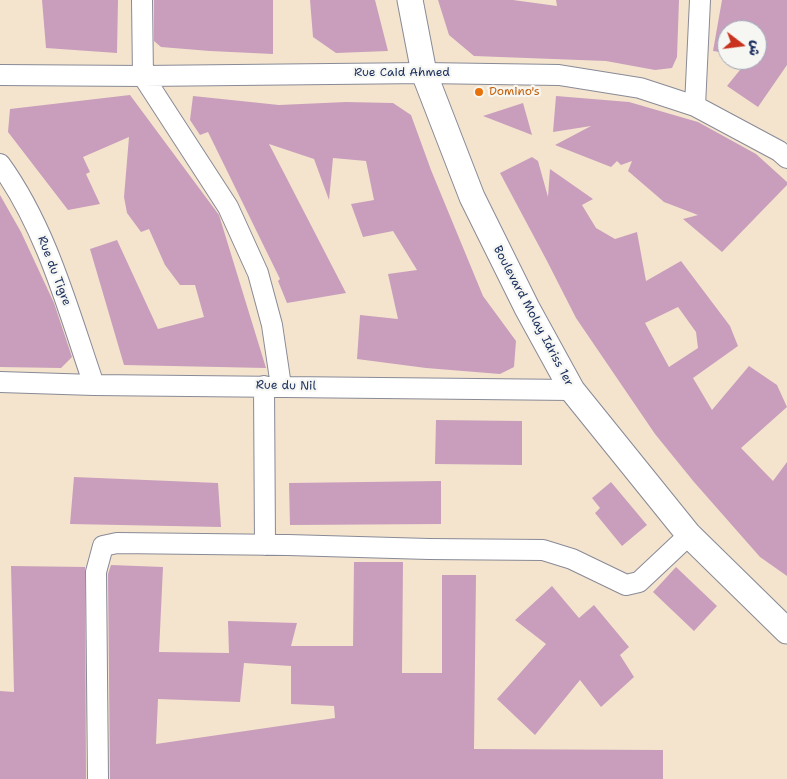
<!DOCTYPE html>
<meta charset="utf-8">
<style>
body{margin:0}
#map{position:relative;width:787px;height:779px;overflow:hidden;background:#f4e4ce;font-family:"Shantell Sans","Playpen Sans Arabic",sans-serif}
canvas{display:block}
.north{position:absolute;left:717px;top:20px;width:50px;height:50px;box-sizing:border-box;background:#f6f6f2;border:1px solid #9ea6b7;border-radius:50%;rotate:105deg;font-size:14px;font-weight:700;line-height:20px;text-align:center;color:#1b2f5e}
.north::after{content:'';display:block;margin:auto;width:18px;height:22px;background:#c8321e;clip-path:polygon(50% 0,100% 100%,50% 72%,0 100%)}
</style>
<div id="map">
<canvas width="787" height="779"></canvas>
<div class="north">ش</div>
</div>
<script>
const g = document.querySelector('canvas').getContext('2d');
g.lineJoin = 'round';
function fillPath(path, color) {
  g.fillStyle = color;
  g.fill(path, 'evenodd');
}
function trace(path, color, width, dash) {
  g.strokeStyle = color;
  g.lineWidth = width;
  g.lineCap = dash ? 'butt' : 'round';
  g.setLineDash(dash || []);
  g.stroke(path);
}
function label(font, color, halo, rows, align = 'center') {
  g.font = font + ' "Shantell Sans",sans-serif';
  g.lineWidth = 4.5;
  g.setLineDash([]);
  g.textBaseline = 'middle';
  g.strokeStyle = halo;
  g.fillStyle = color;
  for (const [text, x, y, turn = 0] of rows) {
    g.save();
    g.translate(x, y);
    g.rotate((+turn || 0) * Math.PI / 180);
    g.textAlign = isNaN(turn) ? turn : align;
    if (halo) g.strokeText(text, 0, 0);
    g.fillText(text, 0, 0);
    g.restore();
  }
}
fillPath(new Path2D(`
 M42,0H118L117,53L46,48Z
 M154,0H273V54L210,51L161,47L154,41Z
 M310,0H375L388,51L336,53L313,37Z
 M438,0H513L557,6L556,0H679L677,57L672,68L655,70L606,61L474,56L449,35Z
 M722,0H787V65L758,107L727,86L748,60H757V30H727V53L713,51Z
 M130,95L219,215L266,368L124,365L90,249L117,240L158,329L204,317L195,285H180L165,265L149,229L141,232L127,213L124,197L129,137L83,157L90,172L86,174L100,204L68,210L8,132L10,109Z
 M193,96L279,105L346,102L393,103L411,115L431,170L483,296L516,341L514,367L500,374L426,368L357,359L360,315L398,319L388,274L417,270L393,231L363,237L351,204L374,200L366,161L333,158L329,200L314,159L269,144L346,293L287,303L278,281L280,279L208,132L200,135L190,120Z
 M556,96L629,102L698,122L756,154L787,182V185L722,252L683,219L698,215L664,202L628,171L632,161L621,165L617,161L611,167L555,145L591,126L553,132Z
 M523,103L532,135L483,116Z
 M532,157L538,161L548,197L550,169L593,199L582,205L596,228L615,239L637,232L646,281L681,261L730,326L738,346L693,378L712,410L749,366L777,385L787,407L741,448L773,481L787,462V576L760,557L694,482L655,434L576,318L547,261L500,173ZM678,307L696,332L698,348L669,367L645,323Z
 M0,195L21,232L54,303L72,357L61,368L0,367Z
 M436,420L522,421V465L435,464Z
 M74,477L218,483L221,527L70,524Z
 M441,481V524L290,525L289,483Z
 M611,482L647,525L622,546L595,513L600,508L592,498Z
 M354,562H403L402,673H442V575H476L474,749L663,750V779H110L108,574L111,565L163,567L159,652L229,653L228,621L297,623L291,646H353ZM244,663L291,666V704L334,706L335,718L156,744L158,699L240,702Z
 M11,566L85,567L86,779H0V691L14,692Z
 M676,567L717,606L694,631L653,592Z
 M552,586L579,618L594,605L629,647L620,655L634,677L601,707L580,680L535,735L497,699L546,644L515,620Z`), '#c89ebc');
const minor = new Path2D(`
 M142,0L143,76L228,207L258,273L272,325L281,386
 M0,75L143,76L424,73L559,75L640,88L695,106L779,151L787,158
 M695,106L700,0
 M0,164C47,229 68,310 94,385
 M0,382L94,385L572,390
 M264,386L265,545
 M98,779L96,572L103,546L117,543L288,545L429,549L543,550L572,559L626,585L639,582L689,535`);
const tertiary = new Path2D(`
 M410,0L424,73L472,197L527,308L572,390L689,535L787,631`);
trace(minor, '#888a96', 22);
trace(tertiary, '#888a96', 27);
trace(minor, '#fff', 20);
trace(tertiary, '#fff', 25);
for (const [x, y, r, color] of [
 [479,92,5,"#e8710a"]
]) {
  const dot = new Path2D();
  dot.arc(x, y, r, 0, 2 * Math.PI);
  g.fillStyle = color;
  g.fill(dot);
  trace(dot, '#f6f6f2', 2);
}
label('12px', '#1b2f5e', '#f6f6f2', [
 ["Rue Caid Ahmed",402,73],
 ["Rue du Tigre",54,271,69],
 ["Boulevard Molay Idriss 1er",533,316,62],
 ["Rue du Nil",286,386,1]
]);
label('12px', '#c56008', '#f6f6f2', [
 ["Domino's",489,92]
], 'left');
</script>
